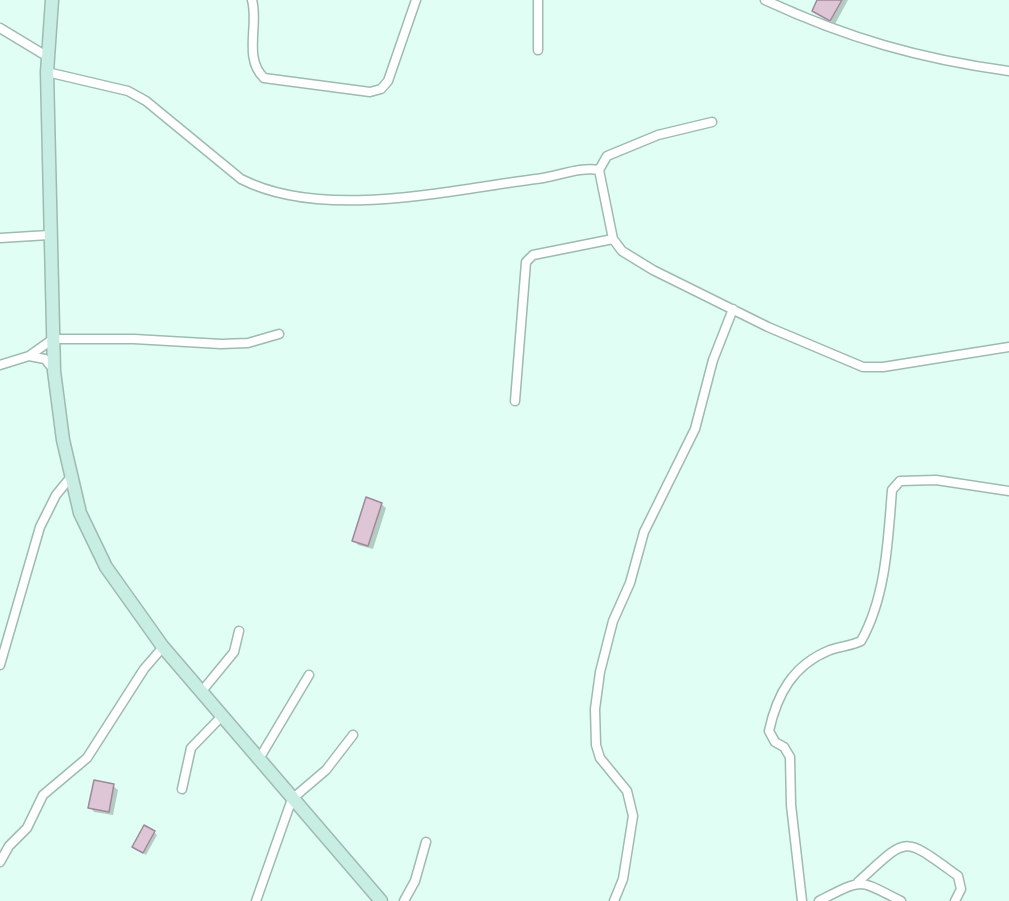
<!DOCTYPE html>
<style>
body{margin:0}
canvas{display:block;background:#e0fef4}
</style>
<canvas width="1009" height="901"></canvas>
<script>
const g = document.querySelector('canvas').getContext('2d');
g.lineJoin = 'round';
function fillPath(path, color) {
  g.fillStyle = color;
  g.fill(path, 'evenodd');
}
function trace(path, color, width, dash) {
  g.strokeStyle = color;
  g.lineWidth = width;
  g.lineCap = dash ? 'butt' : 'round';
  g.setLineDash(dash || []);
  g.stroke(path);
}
fillPath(new Path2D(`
 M819,0H848L835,24L813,10Z
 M381,504L386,508L373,549L358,545L354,540Z
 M113,786L118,790L113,815L94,812L90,807Z
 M154,832L157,835L146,855L137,849Z`), '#0003');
const building = new Path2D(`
 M817,0H842L830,21L812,11Z
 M366,497L382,503L368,546L352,541Z
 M94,780L114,784L109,812L88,808Z
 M144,825L155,831L143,853L132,847Z`);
fillPath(building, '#dec6d7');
trace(building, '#9f8999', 1.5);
const minor = new Path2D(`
 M252,0C259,25 243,58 264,78L370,92L381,89L388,81L416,0
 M765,0C847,38 920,59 1009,71
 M0,28L48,57
 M538,50V0
 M47,72L128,91L146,101L241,179C323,221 448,190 536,179C556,177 580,166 599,170
 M712,122L658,135L607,156L599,170L613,239L622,251L653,270L768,327L863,367H883L1009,347
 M0,238L49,235
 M29,356L45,359L53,369
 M0,365L29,356L53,339H134L221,344L248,343L279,334
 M515,401L526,262L533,255L613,239
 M0,665L40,527L56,495L70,478
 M202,691L234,652L239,631
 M259,759L309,675
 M182,789L191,748L223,715
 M0,862L9,846L27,828L43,795L87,758L144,669L163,647
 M858,882C909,836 901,835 958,876L961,889L955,901
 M256,901L292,799L326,770L353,735
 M404,901L415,881L426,842
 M614,901L623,879L633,816L627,791L600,758L596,745L595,709L600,672L613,621L630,583L644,532L695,429L713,360L733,309
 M802,901L791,805L790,757L784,747L775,742L769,731C777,694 793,665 830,650C841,646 851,646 861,641C886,597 888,540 892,490L900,481L936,480L1009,491
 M819,901C864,878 857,879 901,901`);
const secondary = new Path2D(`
 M52,0L47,72L54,371L63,440L80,513L106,567L163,647L381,901`);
trace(minor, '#9ebbb1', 11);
trace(secondary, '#9ebbb1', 15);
trace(minor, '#fff', 8);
trace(secondary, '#c8ede3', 12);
</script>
